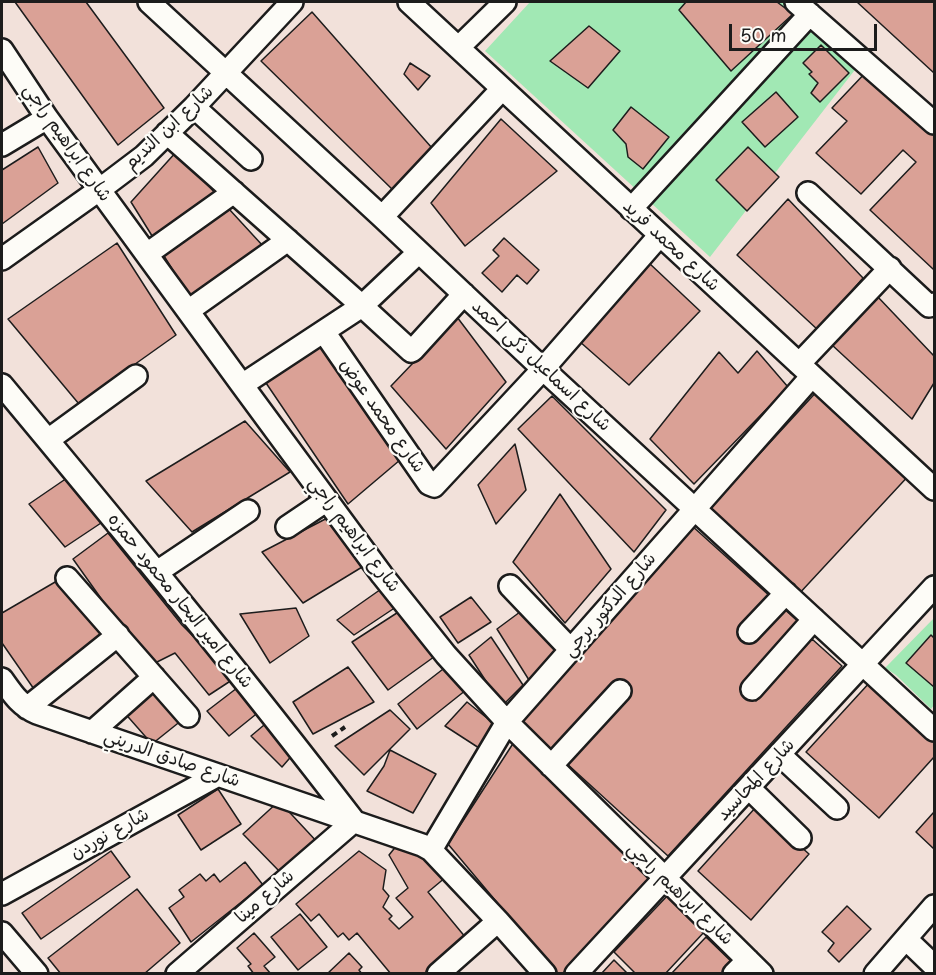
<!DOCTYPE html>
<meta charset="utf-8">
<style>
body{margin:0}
#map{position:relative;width:936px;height:975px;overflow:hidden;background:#f2e1da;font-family:"Playpen Sans",sans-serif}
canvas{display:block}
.frame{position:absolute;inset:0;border:3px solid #1c1c1c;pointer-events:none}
.scale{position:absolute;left:729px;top:24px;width:148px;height:27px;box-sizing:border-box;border:3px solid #1c1c1c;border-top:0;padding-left:8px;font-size:18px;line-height:21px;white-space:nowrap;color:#1c1c1c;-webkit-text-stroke:4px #fdfcf7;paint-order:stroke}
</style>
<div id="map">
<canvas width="936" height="975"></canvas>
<div class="frame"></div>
<div class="scale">50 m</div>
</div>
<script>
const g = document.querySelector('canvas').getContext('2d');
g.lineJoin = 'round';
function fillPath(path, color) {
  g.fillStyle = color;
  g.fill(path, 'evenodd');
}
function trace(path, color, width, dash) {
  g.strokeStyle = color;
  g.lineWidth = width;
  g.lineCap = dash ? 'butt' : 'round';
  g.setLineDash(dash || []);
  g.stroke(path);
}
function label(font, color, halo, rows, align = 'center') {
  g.font = font + ' "Playpen Sans","Playpen Sans Arabic",sans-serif';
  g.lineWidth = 4.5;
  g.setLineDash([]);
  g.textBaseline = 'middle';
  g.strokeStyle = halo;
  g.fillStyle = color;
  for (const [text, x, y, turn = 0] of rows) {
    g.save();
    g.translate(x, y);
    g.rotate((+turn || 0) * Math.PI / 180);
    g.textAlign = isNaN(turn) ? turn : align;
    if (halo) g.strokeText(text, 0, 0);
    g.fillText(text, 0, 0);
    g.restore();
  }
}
fillPath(new Path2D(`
 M530,2H797L861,62L710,257L485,51Z
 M934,618V638L931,636L907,663L934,687V705L931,709L896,675L885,668Z`), '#a1e8b4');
const building = new Path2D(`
 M15,2H86L164,108L118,145Z
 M686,2H777L793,14L731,71L679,10Z
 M857,2H934V73Z
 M312,12L432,148L395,192L261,61Z
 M589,26L620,51L588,88L550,61Z
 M821,45L849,73L820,102L811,93L818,83L809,74L812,72L803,63Z
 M410,63L430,76L418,90L404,74Z
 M868,70L934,131V268L933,269L870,210L916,162L903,150L861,194L816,153L847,121L832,108Z
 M776,92L798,117L765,147L742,122Z
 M631,107L669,137L643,169L628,157L626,144L613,130Z
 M501,119L557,171L465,246L431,203Z
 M38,147L58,183L2,224V170Z
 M748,147L779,177L747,211L716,180Z
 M177,151L216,194L154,239L131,202Z
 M788,199L863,278L818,330L737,255Z
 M229,209L263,246L192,301L164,256Z
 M504,238L539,270L527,284L517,275L502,292L482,273L499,256L493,250Z
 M117,243L176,335L79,404L8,319Z
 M649,263L700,311L629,385L579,341Z
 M877,296L934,356V383L912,419L832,345Z
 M457,317L506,382L446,449L391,386Z
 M321,343L400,460L348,504L264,380Z
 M757,351L788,387L694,484L650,439L719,352L738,373Z
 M820,388L912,472L797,596L707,511Z
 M552,396L666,510L634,552L518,429Z
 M245,421L290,472L192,532L146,481Z
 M515,444L526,490L496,524L478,485Z
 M67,478L104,521L65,547L29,504Z
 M560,494L611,569L565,623L513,562Z
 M335,514L372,561L303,603L262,552Z
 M691,525L802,625L742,688L756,701L812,639L842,666L668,856L565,762L628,697L616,682L551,749L515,716Z
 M108,533L182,625L235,678L209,695L175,653L149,666L73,559Z
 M62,578L109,635L36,692L2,643V613Z
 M384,587L399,605L354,635L337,620Z
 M471,597L491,622L458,643L440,617Z
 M296,608L309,636L270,663L240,614Z
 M403,609L438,654L388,690L352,642Z
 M524,609L560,647L529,680L497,629Z
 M931,635L934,638V687L906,663Z
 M491,637L523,685L502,706L469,655Z
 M447,666L466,690L417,729L398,704Z
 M348,667L374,702L313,734L293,702Z
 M871,681L934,738V757L879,818L806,752Z
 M154,682L182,720L152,744L122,710Z
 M237,688L260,711L229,736L207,711Z
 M467,702L497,726L479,748L445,726Z
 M390,710L410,729L364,775L335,746Z
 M270,720L295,752L282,767L251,736Z
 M514,742L656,877L564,974H557L448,844Z
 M390,750L436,774L413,813L367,791L384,766Z
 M218,789L241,824L201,850L178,815Z
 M279,801L319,844L281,873L243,834Z
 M756,807L809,854L751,920L698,871Z
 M934,812V849L916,832Z
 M402,839L418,845L446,877L428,892L471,944L436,974H391L357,933L349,940L343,933L338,937L319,914L311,921L296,904L359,851L386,870L383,889L389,896L383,907L392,916L389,919L399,929L413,917L396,898L408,888L389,855Z
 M111,851L130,877L41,939L22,913Z
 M245,862L263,885L191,942L169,908L184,897L179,890L200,874L206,881L214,874L220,882Z
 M137,889L180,943L144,974H61L48,958Z
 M669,894L706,930L665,974H636L614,952Z
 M847,906L871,929L839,962L828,951L834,943L822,932Z
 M300,914L327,947L298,970L271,937Z
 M254,933L275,957L264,966L271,974H254L248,966L251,964L237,948Z
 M706,937L737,967L731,974H671Z
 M349,953L362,967L359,970L362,974H327Z
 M614,960L628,974H601Z`);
fillPath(building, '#daa196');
trace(building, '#1c1c1c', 1.5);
const minor = new Path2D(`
 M149,2L382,217L543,369L934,730
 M409,2L934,489
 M796,2L934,123
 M459,47L505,2
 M2,50L47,118L242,385L382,575L446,655L507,722L762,974
 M194,107L251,159
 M167,133L362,306L411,351L413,350L464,294
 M2,145L47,118
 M808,193L929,306L933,305L934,304
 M631,209L810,14
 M382,217L502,89
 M147,254L234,192
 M2,259L99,190L144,156L194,107L292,2
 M188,311L288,240
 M324,332L429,484L434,486L543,369L660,235
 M799,364L890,268
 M2,385C121,528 240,672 354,821
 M242,385L362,306L419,252
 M48,440L136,376
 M287,527L327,500
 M157,572L248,511
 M67,578L188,716
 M510,586L571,650
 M749,632L786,593
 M2,679C12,693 20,706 37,713L422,845L431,850L498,921L545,974
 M752,689L814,619
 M27,708L118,635
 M92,732L154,677
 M780,755L837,808
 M551,766L620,691
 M749,788L800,838
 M431,850L507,722L812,376
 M2,894L218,775
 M2,933L37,974
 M906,939L934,966
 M177,974L354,821
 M438,974L498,921
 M576,974L934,587
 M734,974L748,960
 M875,974L934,906`);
trace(minor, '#1c1c1c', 26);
trace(new Path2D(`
 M332,736L345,727`), '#1c1c1c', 4, [6, 4.5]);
trace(minor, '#fdfcf7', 21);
label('18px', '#1c1c1c', '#fdfcf7', [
 ["شارع ابن النديم",169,128,-43],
 ["شارع ابراهيم راجي",67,143,55],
 ["شارع محمد فريد",671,246,43],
 ["شارع اسماعيل ذكى احمد",541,366,43],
 ["شارع محمد عوض",382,416,55],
 ["شارع ابراهيم راجي",354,535,53],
 ["شارع امير البحار محمود حمزه",180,601,51],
 ["شارع الدكتور برجي",610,605,-49],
 ["شارع صادق الدريني",172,759,19],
 ["شارع المحاسيد",756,780,-47],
 ["شارع نوردن",110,834,-29],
 ["شارع ابراهيم راجي",680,894,44],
 ["شارع مينا",265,897,-41]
]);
</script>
